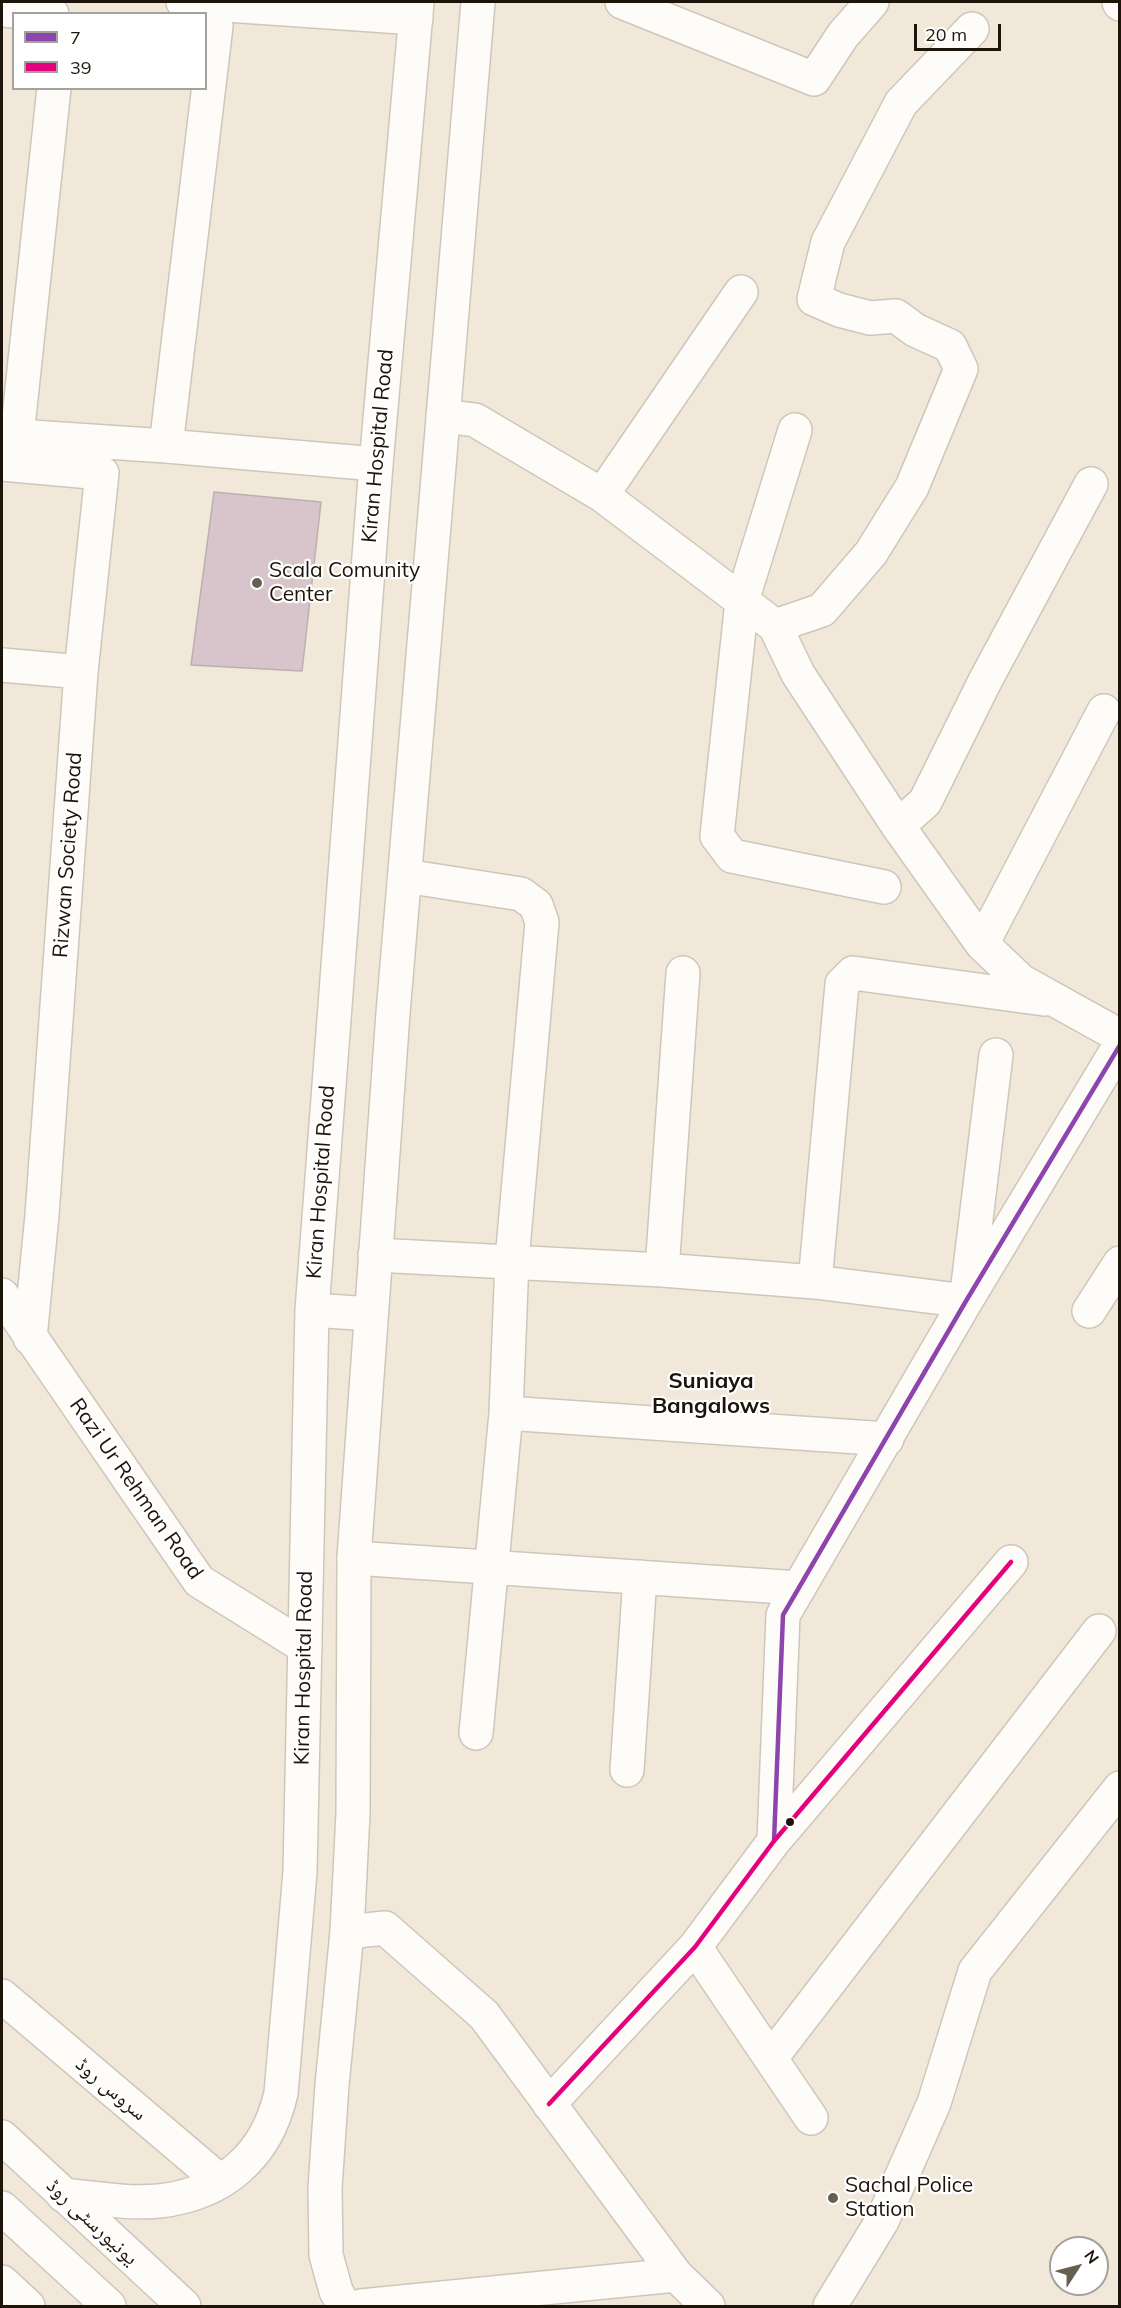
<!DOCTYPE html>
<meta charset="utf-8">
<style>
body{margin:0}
#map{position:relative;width:1121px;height:2308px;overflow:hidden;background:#f2e8da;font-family:Mulish,sans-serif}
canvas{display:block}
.frame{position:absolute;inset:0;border:3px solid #1d150a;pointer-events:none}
.legend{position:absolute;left:12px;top:12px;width:195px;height:78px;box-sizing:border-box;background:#fff;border:2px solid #a5a19d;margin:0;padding:8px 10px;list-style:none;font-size:18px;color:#1d150a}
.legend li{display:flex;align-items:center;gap:12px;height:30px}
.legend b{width:30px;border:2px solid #a5a19d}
.north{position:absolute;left:1049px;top:2236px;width:60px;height:60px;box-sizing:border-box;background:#fff;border:2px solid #a5a19d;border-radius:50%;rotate:54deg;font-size:16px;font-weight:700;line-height:24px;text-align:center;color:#1d150a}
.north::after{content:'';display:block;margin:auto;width:21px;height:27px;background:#685f53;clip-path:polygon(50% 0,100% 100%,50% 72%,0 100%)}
.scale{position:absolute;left:914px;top:24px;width:87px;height:27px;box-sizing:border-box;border:3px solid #1d150a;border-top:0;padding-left:8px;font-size:18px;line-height:21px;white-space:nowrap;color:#1d150a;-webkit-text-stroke:4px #fff;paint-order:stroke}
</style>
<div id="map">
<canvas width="1121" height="2308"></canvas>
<div class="frame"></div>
<ul class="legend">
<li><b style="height:8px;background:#8e44ad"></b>7</li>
<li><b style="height:8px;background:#e5007d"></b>39</li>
</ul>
<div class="north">N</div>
<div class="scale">20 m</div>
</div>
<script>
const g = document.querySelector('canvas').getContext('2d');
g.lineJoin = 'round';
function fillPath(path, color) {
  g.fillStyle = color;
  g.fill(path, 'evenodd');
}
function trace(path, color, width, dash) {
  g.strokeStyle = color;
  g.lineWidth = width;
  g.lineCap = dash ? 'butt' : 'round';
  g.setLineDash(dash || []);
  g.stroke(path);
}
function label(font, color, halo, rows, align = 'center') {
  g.font = font + ' Mulish,"Noto Naskh Arabic",sans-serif';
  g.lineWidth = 4.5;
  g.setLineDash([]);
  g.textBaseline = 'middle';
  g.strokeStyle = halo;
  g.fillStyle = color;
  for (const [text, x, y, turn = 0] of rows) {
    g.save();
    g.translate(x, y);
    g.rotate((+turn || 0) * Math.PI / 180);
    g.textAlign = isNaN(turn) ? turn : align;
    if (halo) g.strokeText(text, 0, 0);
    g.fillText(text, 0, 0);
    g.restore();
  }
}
const building = new Path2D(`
 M214,492L321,502L302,671L191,665Z`);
fillPath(building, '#d8c5cb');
trace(building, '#bab0af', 1.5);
const street = new Path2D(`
 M183,2L416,18
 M622,2L814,79L843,35L872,2
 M1119,2L1120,4
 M2,10L52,14
 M443,416L475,420L602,495L775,626L798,674L898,826L982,944L1021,981L1120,1036
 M795,430L742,601L717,836L732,856L884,887
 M2,435L166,446L376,464
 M17,436L54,88
 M166,446L216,26L206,25
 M2,464L102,473L81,672L42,1215L30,1338
 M602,495L741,292
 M775,626L822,610L871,553L912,487L961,369L950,346L915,330L896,316L870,318L839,310L814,299L828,242L901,103L972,29
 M2,665L81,672
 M898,826L925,802L985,681L1091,484
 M405,876L521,894L536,905L542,922L512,1260L506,1413L476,1733
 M982,944L1104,711
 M375,1255L662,1270L815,1282L966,1301L996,1055
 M662,1270L683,973
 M815,1282L842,984L853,973L1044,999
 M2,1295L199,1581L305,1647
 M1089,1311L1120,1263
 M506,1413L887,1439
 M354,1558L799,1588
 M627,1770L640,1577
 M774,1841L783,1615L966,1301L1120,1045
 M347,1932L385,1928L484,2015L676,2275L708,2306
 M695,1947L811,2118
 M2,1996L220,2181
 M771,2058L1099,1631
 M549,2104L695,1947L774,1841L1011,1562
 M2,2282L28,2306
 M361,2306L676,2275
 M830,2306L882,2221L934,2103L975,1971L1120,1788`);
const secondary = new Path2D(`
 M312,1310L371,1314
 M63,2195C94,2198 128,2204 159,2201C223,2194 267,2156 281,2093L300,1872L312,1310L376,464L417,2
 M344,2306L336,2291L326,2255L325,2188L332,2085L347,1932L353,1813L354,1558L393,1013L478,2`);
const primary = new Path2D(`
 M2,2137L184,2306
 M2,2208L109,2306`);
trace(street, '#cfc6ba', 36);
trace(secondary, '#cfc6ba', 36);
trace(primary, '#cfc6ba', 36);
trace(street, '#fdfcf9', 33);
trace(secondary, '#fdfcf9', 33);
trace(primary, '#fdfcf9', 33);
trace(new Path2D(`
 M774,1841L783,1615L966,1301L1120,1045`), '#8e44ad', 4.5);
trace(new Path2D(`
 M549,2104L695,1947L774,1841L1011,1562`), '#e5007d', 4.5);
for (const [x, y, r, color] of [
 [257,583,6,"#685f53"],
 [790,1822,5,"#1d150a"],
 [833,2198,6,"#685f53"]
]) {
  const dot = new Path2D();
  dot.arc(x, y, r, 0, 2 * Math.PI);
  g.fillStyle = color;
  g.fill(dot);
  trace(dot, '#fff', 2);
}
label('21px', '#1d150a', '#fff', [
 ["Kiran Hospital Road",378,446,-85],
 ["Rizwan Society Road",68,855,-86],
 ["Kiran Hospital Road",321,1182,-86],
 ["Razi Ur Rehman Road",136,1489,55],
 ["Kiran Hospital Road",304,1668,-89],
 ["سروس روڈ",111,2089,40],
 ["یونیورسٹی روڈ",92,2222,43]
]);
label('21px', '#1d150a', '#fff', [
 ["Scala Comunity",269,571],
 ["Center",269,595],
 ["Sachal Police",845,2186],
 ["Station",845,2210]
], 'left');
label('bold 22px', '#1d150a', '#fff', [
 ["Suniaya",711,1381],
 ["Bangalows",711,1406]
]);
</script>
